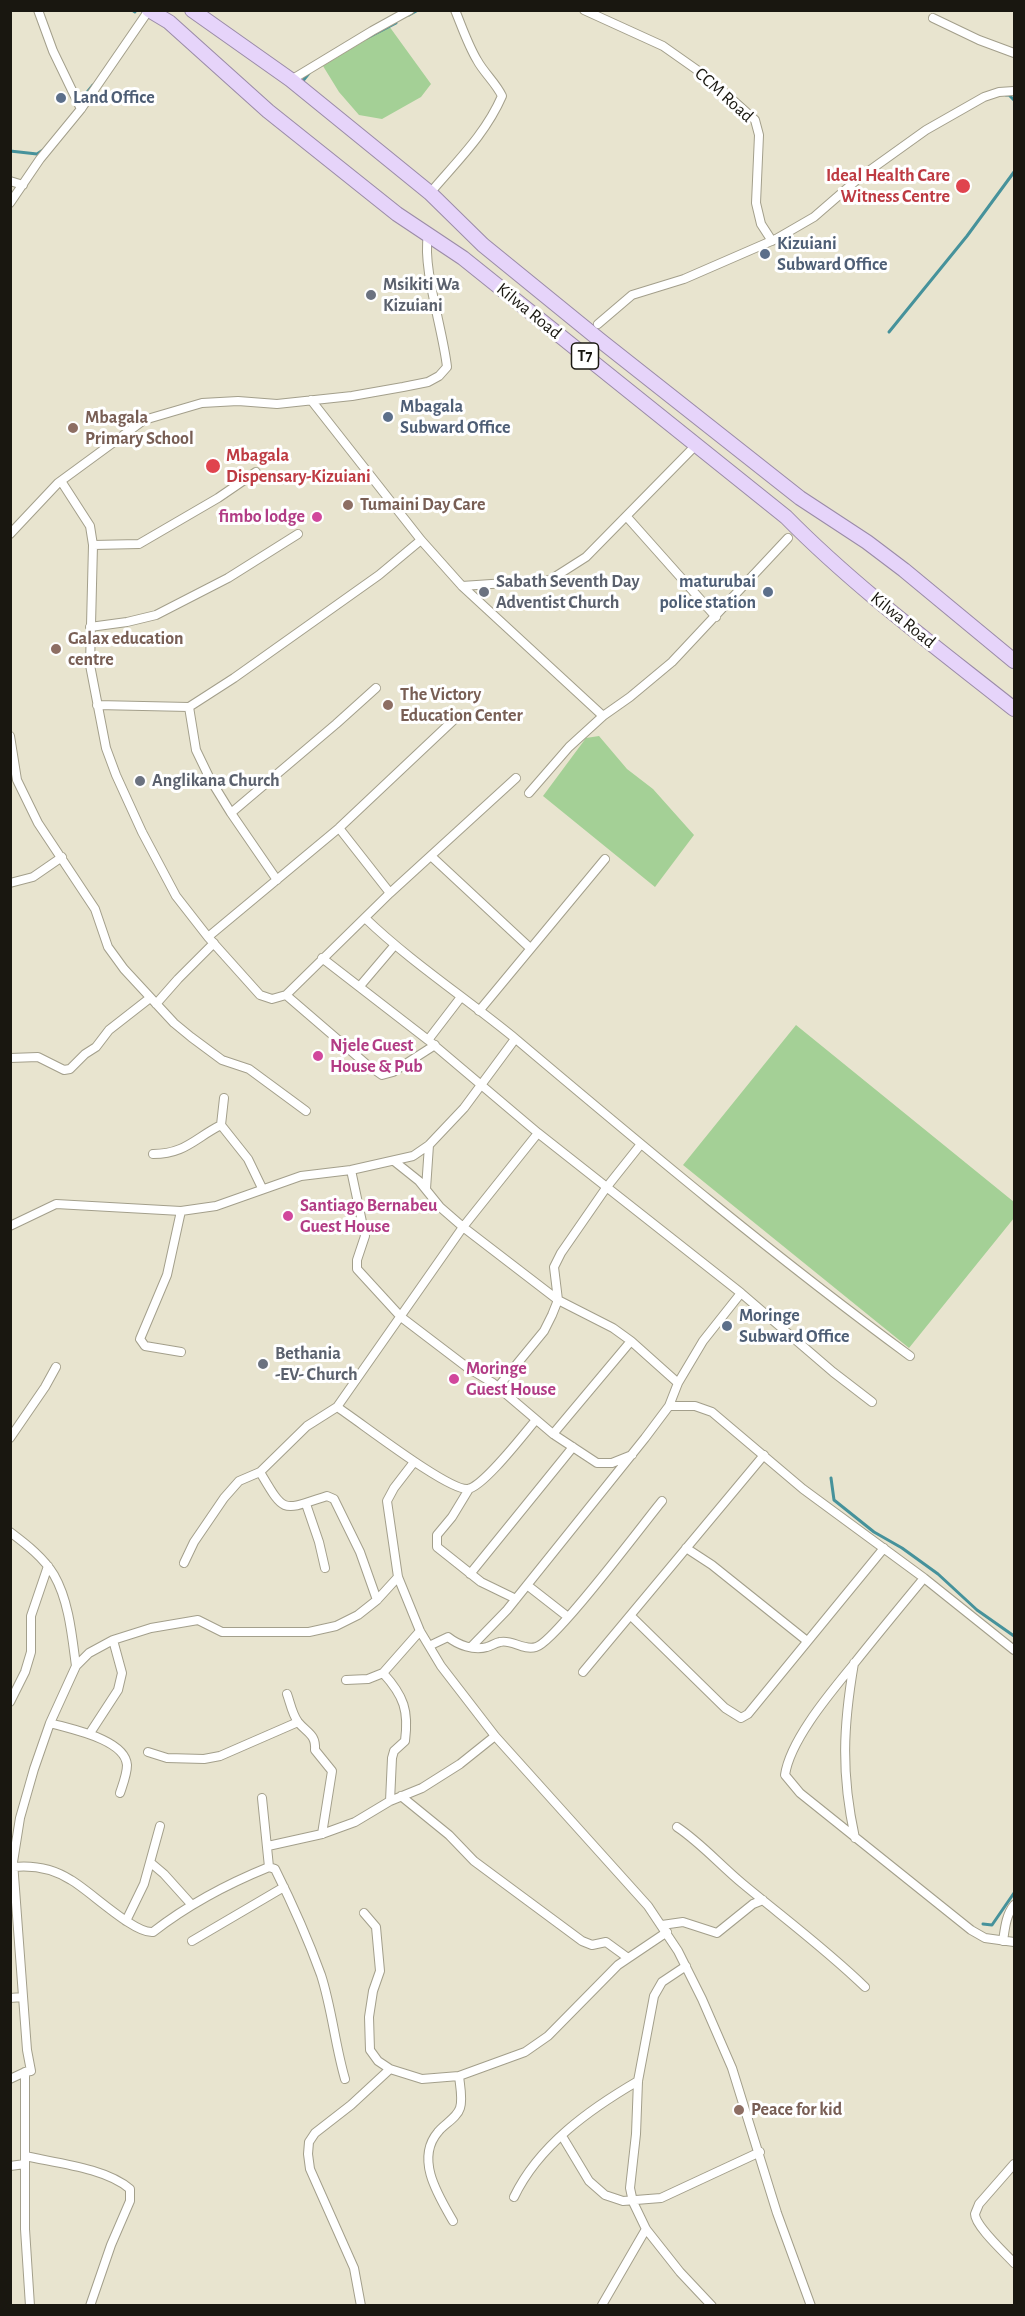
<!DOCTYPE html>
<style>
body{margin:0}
#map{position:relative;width:1025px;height:2316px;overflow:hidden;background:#e8e4cf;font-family:"Alegreya Sans",sans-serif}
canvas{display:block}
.frame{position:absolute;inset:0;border:12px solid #191710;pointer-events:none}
</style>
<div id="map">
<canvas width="1025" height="2316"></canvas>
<div class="frame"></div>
</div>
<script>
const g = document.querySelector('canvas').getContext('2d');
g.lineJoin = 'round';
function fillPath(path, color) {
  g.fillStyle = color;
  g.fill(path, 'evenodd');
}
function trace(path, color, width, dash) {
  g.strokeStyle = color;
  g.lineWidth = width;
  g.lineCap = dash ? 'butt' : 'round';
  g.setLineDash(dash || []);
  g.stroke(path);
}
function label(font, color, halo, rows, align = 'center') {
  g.font = font + ' "Alegreya Sans",sans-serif';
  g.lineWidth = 6;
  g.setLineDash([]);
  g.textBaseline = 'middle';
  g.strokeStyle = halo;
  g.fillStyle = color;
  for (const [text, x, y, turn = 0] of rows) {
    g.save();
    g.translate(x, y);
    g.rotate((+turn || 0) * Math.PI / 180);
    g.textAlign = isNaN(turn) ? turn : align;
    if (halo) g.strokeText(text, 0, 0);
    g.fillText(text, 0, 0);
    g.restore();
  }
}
fillPath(new Path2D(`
 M389,26L431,84L421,97L382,119L359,115L339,92L323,66Z
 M599,736L627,769L653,789L694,835L655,887L543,796L586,738Z
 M796,1025L1014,1202V1218L909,1348L683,1165Z`), '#a4d096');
trace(new Path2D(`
 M132,10L135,12
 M409,15L418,10
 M367,38L396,23
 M302,82L310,72
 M1006,95H1009L1014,100
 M84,96L93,85
 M10,151L37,154L43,150
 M889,332L967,236L1014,172
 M831,1478L834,1500L874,1532L902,1548L938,1574L977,1610L1014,1636
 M983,1924L992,1925L1014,1893`), '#46929b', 3);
const minor = new Path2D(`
 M38,10L53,51L81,109
 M584,10L663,46L707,77L755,120L759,135L756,203L761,224L772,241
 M933,18L979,40L1014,53
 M291,80L372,31L410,10
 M10,181L23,185
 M430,193C456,162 485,135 502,96C496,83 484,73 477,60C468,45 462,27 455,10
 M10,203L40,159L81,109L149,10
 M598,324L632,295L684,279L776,239L814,217L859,178L926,130L984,97L999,92L1014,91
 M311,400L421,540L462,586L603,716
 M61,481L90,526L93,545L90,665L106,748L116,775L142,832L176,896L208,937L260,995L272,999L286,995L390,893L516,778
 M627,517L716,617
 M10,534L58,483L144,420L202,403L238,401L277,404L352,396L403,387L428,382L439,376L447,367C443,330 422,268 428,235
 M93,545L139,544L218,498L256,472
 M462,586L550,580L586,557L696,445
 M90,627L127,622L156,615L228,578L298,534
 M97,705L189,707L234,678L379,575L421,540
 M189,707L196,750L210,779L231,813L277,880
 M10,736L17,780L38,823L95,909L108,947L124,969L174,1023L191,1037L222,1060L249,1069L306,1111
 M529,793L569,747L603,716L630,697L672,662L788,538
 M231,813L336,724L376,688
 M339,828L390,893
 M431,856L530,948
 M10,883L33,877L62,857
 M365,918C412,963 466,998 517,1040C645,1148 774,1256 910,1356
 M208,937L339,828L460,714
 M322,958L428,1040L538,1133L741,1293L833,1372L872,1402
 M360,986L394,946
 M286,995L365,1063L382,1075L393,1072L435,1045
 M156,1004L178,979L214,943
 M479,1011L605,859
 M428,1040L461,997
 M10,1058L38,1057L64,1070L70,1069L85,1054L96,1047L109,1030L150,998
 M221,1125L224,1098
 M153,1154C185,1154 195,1138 221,1125L248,1159L262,1188
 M394,1161L419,1181L440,1207L463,1227L558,1300L613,1328L631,1341L678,1383
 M351,1170L365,1236L357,1260V1269L401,1317L468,1368L493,1383L553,1434L597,1463H612L632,1455
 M426,1189L429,1145
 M10,1226L56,1204L181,1211L216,1206L301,1176L351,1170L413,1156L429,1145L464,1108L515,1039
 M181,1352L145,1346L140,1339L167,1275L181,1211
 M498,1387L544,1331L552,1315L558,1300L554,1267L561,1253L606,1188L641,1144
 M669,1406H695L712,1412L803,1489L924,1578L1014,1650
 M337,1407C359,1421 448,1491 468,1489C484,1486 523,1435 535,1421
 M553,1434L631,1341
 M10,1438L45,1387L56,1367
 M414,1462L394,1488L387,1501L398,1577L420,1631L441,1666L495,1736L648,1906L678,1951L702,1999L732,2068L777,2213L811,2306
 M260,1472C285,1514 281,1511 327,1496L334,1499L360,1552L377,1600
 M469,1489L452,1517L437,1535V1547L481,1582L516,1599
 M306,1504L319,1542L325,1568
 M10,1532C26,1544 44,1558 54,1575C69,1601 72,1636 76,1666
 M686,1548L712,1565L807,1641
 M184,1563L194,1542L224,1498L239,1481L260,1472L307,1426L337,1407L463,1227L538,1133
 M470,1574L573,1447
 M924,1578C900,1607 876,1636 853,1665C831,1692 790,1740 785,1775L800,1793L971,1930L985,1938L1014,1942
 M527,1585L568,1617
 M631,1616L725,1708L741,1718L748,1714L884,1548
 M429,1646L448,1637C458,1645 474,1651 487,1647C491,1646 495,1643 500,1642C512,1639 523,1651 536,1647C555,1642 643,1524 662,1501
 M471,1647L507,1610L645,1438L669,1406L678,1383L703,1341L741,1293
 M854,1663C843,1727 841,1774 855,1838
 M583,1672L764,1455
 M383,1673C404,1696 409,1711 405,1741L394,1751L392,1758L390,1801
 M346,1680L368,1679L383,1673L420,1631
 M287,1694C290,1702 292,1714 298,1722C307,1733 316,1734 315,1750L332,1771L322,1834
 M10,1702L25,1672L31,1652V1616L48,1566
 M50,1723C70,1729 125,1739 127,1765C127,1774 123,1784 120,1793
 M90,1733L118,1690L122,1673L113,1640
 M148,1752L167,1758L204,1759L220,1756L298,1722
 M401,1796L449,1835L474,1861L582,1941L592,1945L606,1942L628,1958
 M262,1798L269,1867
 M677,1827C701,1843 720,1865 743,1884C784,1918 827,1950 865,1987
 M268,1846L322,1834L355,1822L390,1801L422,1788L460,1764L495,1736
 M151,1863L164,1874L191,1904
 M13,1867C33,1865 54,1869 71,1880C89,1890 134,1934 153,1932C189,1904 227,1884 269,1867L275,1869C292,1903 308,1939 321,1975C332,2009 335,2045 345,2079
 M364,1913L376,1927L380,1971L373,1991L369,2017L370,2050L378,2061L390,2069L422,2079L459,2076L525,2052L548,2036L618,1965L667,1932
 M126,1921L144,1884L160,1826
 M662,1925L683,1922L717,1933L753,1904L763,1900
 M192,1941L284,1887
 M1003,1941C1005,1928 1006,1915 1014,1905
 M686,1966L662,1982L654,1996L638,2081L636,2134L630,2188L633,2202L646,2229L680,2272L712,2306
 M10,1998L23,1997
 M10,2079L25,2072
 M562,2136L589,2181L605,2195L623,2201L661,2198L760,2152
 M25,2156C56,2163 106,2168 130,2189V2201L111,2245L90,2306
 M1014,2164L979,2204C978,2207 976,2211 975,2214C975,2226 1006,2254 1014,2263
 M10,2166L25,2164
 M514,2197C539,2145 590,2109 638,2081
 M453,2221C438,2195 415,2159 438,2132C444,2124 457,2118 460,2108C463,2099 460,2086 459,2076
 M602,2305L646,2229
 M30,2306L25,2229V2072L31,2071L27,2050L13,1862L20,1818L34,1769L50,1723L76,1666L89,1653L113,1640L151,1628L198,1620L222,1632H309L336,1626L358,1615L377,1600L398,1577
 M361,2306L354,2268L310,2169L308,2154L309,2142L315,2133L351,2105L390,2069`);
const trunk = new Path2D(`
 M149,10L169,22L268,111L397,214L463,258L786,517C856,588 936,647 1014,709
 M192,10L291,80L430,193L483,245L601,341L800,498L867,542L904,570L1014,661`);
trace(minor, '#a39f8b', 10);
trace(trunk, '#9a8ba7', 16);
trace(minor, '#fff', 8);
trace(trunk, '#e6d4fa', 14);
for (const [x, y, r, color] of [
 [61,98,6,"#5c6f8a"],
 [963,186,8,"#e0444e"],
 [765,254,6,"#5c6f8a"],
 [371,295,6,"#6b7280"],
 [388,417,6,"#5c6f8a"],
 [73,428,6,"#8d6e63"],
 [213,466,8,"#e0444e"],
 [348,505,6,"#8d6e63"],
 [317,517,6,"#d1479c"],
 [484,592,6,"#6b7280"],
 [768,592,6,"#5c6f8a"],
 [56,649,6,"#8d6e63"],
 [388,705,6,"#8d6e63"],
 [140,781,6,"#6b7280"],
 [318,1056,6,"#d1479c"],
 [288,1216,6,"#d1479c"],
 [727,1326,6,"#5c6f8a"],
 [263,1364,6,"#6b7280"],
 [454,1379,6,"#d1479c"],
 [739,2110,6,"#8d6e63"]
]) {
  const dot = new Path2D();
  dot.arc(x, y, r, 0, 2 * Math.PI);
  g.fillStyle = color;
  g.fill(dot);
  trace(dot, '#fff', 2);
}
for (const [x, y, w] of [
 [585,356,27]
]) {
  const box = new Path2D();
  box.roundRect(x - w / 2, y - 13, w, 26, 4.5);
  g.fillStyle = '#fff';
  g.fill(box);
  trace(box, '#191710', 1.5);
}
label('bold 16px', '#191710', null, [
 ["T7",585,356]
]);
label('18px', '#191710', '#fff', [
 ["CCM Road",724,95,42],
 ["Kilwa Road",529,311,39],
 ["Kilwa Road",903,620,39]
]);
label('bold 18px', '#4e5e75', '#fff', [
 ["Land Office",73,98],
 ["Kizuiani",777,244],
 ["Subward Office",777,265],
 ["Mbagala",400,407],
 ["Subward Office",400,428],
 ["maturubai",756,582,"right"],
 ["police station",756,603,"right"],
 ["Moringe",739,1316],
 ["Subward Office",739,1337]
], 'left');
label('bold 18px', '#be3a42', '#fff', [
 ["Ideal Health Care",950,176],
 ["Witness Centre",950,197],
 ["Mbagala",226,456,"left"],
 ["Dispensary-Kizuiani",226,477,"left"]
], 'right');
label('bold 18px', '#5b616d', '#fff', [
 ["Msikiti Wa",383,285],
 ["Kizuiani",383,306],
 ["Sabath Seventh Day",496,582],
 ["Adventist Church",496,603],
 ["Anglikana Church",152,781],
 ["Bethania",275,1354],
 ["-EV- Church",275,1375]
], 'left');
label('bold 18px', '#785e54', '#fff', [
 ["Mbagala",85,418],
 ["Primary School",85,439],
 ["Tumaini Day Care",360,505],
 ["Galax education",68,639],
 ["centre",68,660],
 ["The Victory",400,695],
 ["Education Center",400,716],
 ["Peace for kid",751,2110]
], 'left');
label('bold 18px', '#b23c85', '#fff', [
 ["fimbo lodge",305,517,"right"],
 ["Njele Guest",330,1046],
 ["House & Pub",330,1067],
 ["Santiago Bernabeu",300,1206],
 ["Guest House",300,1227],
 ["Moringe",466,1369],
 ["Guest House",466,1390]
], 'left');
</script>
